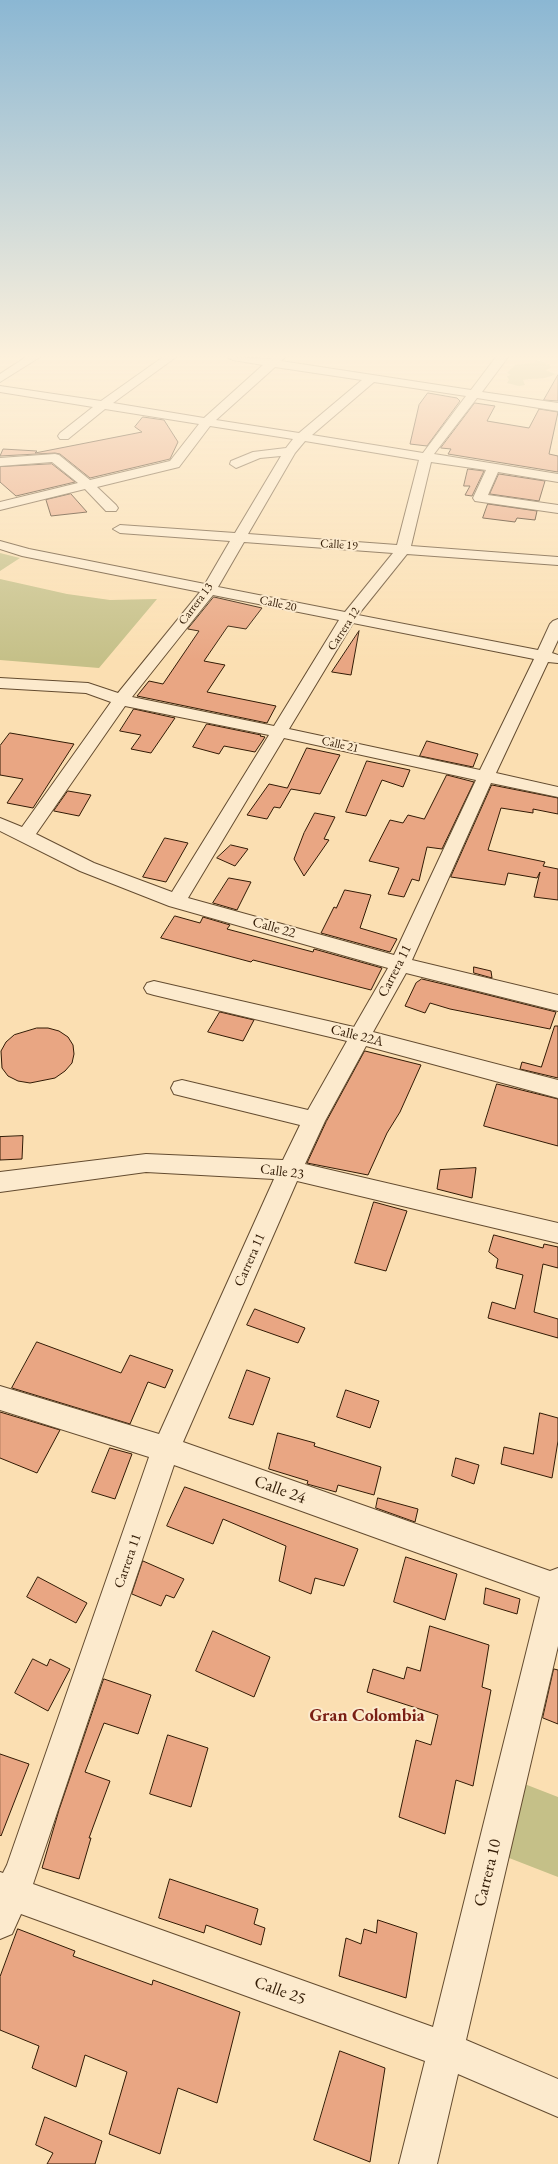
<!DOCTYPE html>
<style>
body{margin:0}
canvas{display:block;background:#fbdfb2}
</style>
<canvas width="558" height="2164"></canvas>
<script>
const g = document.querySelector('canvas').getContext('2d');
g.lineJoin = 'round';
function fillPath(path, color) {
  g.fillStyle = color;
  g.fill(path, 'evenodd');
}
function trace(path, color, width, dash) {
  g.strokeStyle = color;
  g.lineWidth = width;
  g.lineCap = dash ? 'butt' : 'round';
  g.setLineDash(dash || []);
  g.stroke(path);
}
function label(font, color, halo, rows, align = 'center') {
  g.font = font + ' "EB Garamond",serif';
  g.lineWidth = 4;
  g.setLineDash([]);
  g.textBaseline = 'middle';
  g.strokeStyle = halo;
  g.fillStyle = color;
  for (const [text, x, y, turn = 0] of rows) {
    g.save();
    g.translate(x, y);
    g.rotate((+turn || 0) * Math.PI / 180);
    g.textAlign = isNaN(turn) ? turn : align;
    if (halo) g.strokeText(text, 0, 0);
    g.fillText(text, 0, 0);
    g.restore();
  }
}
fillPath(new Path2D(`
 M536,360L545,362L546,365L549,364L551,368L545,370L555,374C542,381 536,377 523,380L525,385L519,386L507,383L509,380L507,376L511,375L507,373L515,365L534,363Z
 M0,553L20,558L0,571Z
 M0,579L67,594L110,600L157,599L99,668L0,660Z
 M522,1783L558,1797V1877L504,1856Z`), '#c5c088');
const building = new Path2D(`
 M558,375V401L544,400Z
 M428,393L457,398L460,401L427,446L410,444L419,405Z
 M475,403L495,406L487,421L529,428L539,409L558,412L549,454L558,456V472L448,454L451,449L441,448Z
 M143,417L164,420L178,442L170,459L90,478L60,454L55,453L0,456L3,449L37,451L35,453L142,432L135,427Z
 M52,464L75,482L16,496L0,482V467Z
 M468,469L484,471L472,496L465,495L470,486H464Z
 M499,474L545,481L539,501L490,494Z
 M71,494L87,512L51,516L46,500Z
 M488,504L537,511L535,520L517,518L515,522L483,518Z
 M214,597L262,608L246,629L228,626L204,661L225,665L207,692L276,706L267,723L137,696L149,681L163,684L199,631L188,629Z
 M359,631L351,675L332,672Z
 M134,709L175,718L151,753L131,749L141,735L120,731Z
 M207,724L261,735L260,736L265,737L255,752L224,746L219,754L193,747Z
 M10,733L74,744L33,808L7,803L23,779L0,775V746Z
 M427,741L478,754L473,767L420,756Z
 M307,748L340,755L320,794L291,789L280,808L274,807L267,819L247,815L269,784L287,788Z
 M367,761L410,770L403,787L382,780L366,816L346,812Z
 M447,775L474,782L442,849L427,847L419,881L412,879L404,897L388,894L399,868L369,861L390,820L403,823L408,815L424,819Z
 M492,785L558,798V814L533,809V813L501,808L488,850L545,862L543,866L558,869V900L534,897L540,872L537,878L508,873L505,885L451,877Z
 M68,791L91,795L79,816L54,811Z
 M315,813L335,817L324,839L329,840L304,876L294,859L304,833Z
 M165,838L188,843L166,882L143,877Z
 M231,845L248,849L235,866L217,858Z
 M229,878L251,882L237,910L213,903Z
 M345,890L371,895L360,928L397,939L390,952L321,933L334,907L336,908Z
 M175,916L200,923L203,917L230,925L227,929L313,952L314,949L382,968L371,990L253,960L251,962L161,938Z
 M474,967L491,971L492,978L474,973Z
 M422,979L472,991L556,1012L550,1029L450,1009L430,1003L425,1013L405,1006L416,983Z
 M220,1012L254,1020L243,1041L208,1032Z
 M555,1026H558V1078L520,1069L522,1062L541,1067Z
 M37,1028H48L59,1031L68,1037L73,1045L74,1054L72,1063L65,1071L55,1078L30,1083L18,1081L8,1076L2,1068L1,1051L6,1042L14,1035Z
 M365,1051L421,1065L400,1112L387,1133L368,1175L307,1163L326,1122Z
 M497,1084L558,1099V1146L484,1126Z
 M23,1136L22,1159L0,1160V1137Z
 M476,1168L472,1198L437,1189L440,1170Z
 M374,1202L407,1211L386,1271L355,1263Z
 M494,1235L543,1248L544,1244L558,1247V1268L543,1264L534,1312L558,1319V1338L488,1318L492,1302L515,1309L523,1275L496,1268L498,1259L489,1252Z
 M255,1309L305,1328L298,1343L247,1325Z
 M37,1342L121,1373L130,1355L173,1370L165,1388L148,1382L130,1424L12,1388Z
 M247,1370L270,1378L253,1425L229,1418Z
 M346,1390L379,1401L370,1428L337,1417Z
 M0,1412L60,1430L37,1473L0,1458Z
 M540,1413L558,1418V1441L552,1478L501,1464L504,1447L533,1454Z
 M278,1433L315,1443L314,1446L381,1467L374,1495L338,1485L336,1492L307,1484L308,1481L269,1469Z
 M110,1448L132,1454L115,1499L92,1492Z
 M456,1458L479,1465L474,1484L452,1476Z
 M185,1487L358,1549L344,1586L315,1578L311,1594L279,1581L286,1546L223,1519L213,1544L167,1526Z
 M378,1498L418,1509L415,1522L376,1508Z
 M406,1557L457,1574L445,1620L394,1602Z
 M143,1561L184,1579L174,1598L166,1595L161,1606L132,1594Z
 M38,1577L87,1603L76,1623L27,1597Z
 M486,1588L520,1599L517,1614L484,1604Z
 M430,1626L489,1645L482,1687L491,1690L473,1786L456,1780L445,1834L399,1817L416,1740L431,1745L438,1715L367,1692L373,1669L404,1679L407,1667L420,1671Z
 M213,1631L270,1657L254,1697L196,1671Z
 M33,1659L47,1666L50,1659L70,1669L48,1711L15,1693Z
 M554,1669L558,1670V1724L543,1718Z
 M104,1679L151,1695L138,1734L104,1723L85,1772L110,1781L89,1838H91L79,1879L42,1868L59,1810Z
 M168,1735L208,1748L191,1807L150,1794Z
 M0,1754L29,1764L1,1836L0,1835Z
 M170,1879L258,1909L254,1924L265,1928L261,1945L206,1925L204,1933L159,1918Z
 M378,1920L417,1933L406,1998L339,1976L346,1938L361,1944L364,1929L376,1933Z
 M18,1929L75,1951L73,1956L152,1985L153,1980L240,2012L217,2103L178,2088L160,2154L109,2134L127,2072L85,2055L76,2087L32,2068L39,2046L0,2030V1977Z
 M340,2051L385,2068L370,2162L314,2140Z
 M45,2117L102,2141L95,2164H47L53,2153L36,2145Z`);
fillPath(building, '#e9a683');
trace(building, '#321b05', 1);
const minor = new Path2D(`
 M26,357H40L0,382V374Z
 M163,357H176L113,403L204,418L263,365L233,360L227,357L270,359L272,357H285L281,361L471,390L496,357H508L482,392L558,403V411L477,398L434,454L558,474V482L498,472L488,495L558,505V513L475,501L473,498L486,470L431,462L411,546L558,557V565L407,554L358,615L538,650L550,624L553,621L558,619V640L552,653L558,655V663L548,662L496,773L558,787V797L491,783L412,960L558,995V1011L406,973L373,1032L558,1080V1098L366,1046L325,1121L305,1164L558,1223V1243L297,1181L183,1442L550,1571L558,1568V1646L466,2040L558,2079V2117L458,2074L437,2164H399L425,2061L21,1914L12,1934L0,1939V1872L3,1873L7,1865L149,1457L0,1410V1386L159,1434L274,1179L146,1172L0,1192V1172L146,1154L283,1160L300,1125L182,1096L174,1094L171,1088L174,1082L182,1080L308,1110L347,1041L154,995L147,993L144,988L147,983L154,981L354,1027L388,968L169,906L80,871L0,831V818L22,827L111,702L86,693L0,688V678L88,683L118,693L200,592L22,556L0,549V541L29,549L205,584L230,541L120,533L113,529L120,525L235,533L281,456L260,458L236,468L230,464L231,461L253,452L286,448L293,439L210,426L179,467L97,487L116,505L118,508L116,511H106L85,489L0,510V502L78,483L52,462L0,466V458L55,454L59,455L90,480L170,461L199,424L105,409L68,439H60L58,436L60,433L93,407L0,392V386L101,401ZM275,367L362,380L299,433L216,420ZM374,382L466,396L423,453L312,435ZM305,441L419,460L397,545L248,534L295,453ZM244,542L393,553L345,612L218,587ZM213,595L339,620L274,726L132,697ZM353,623L534,659L480,770L289,729ZM125,706L269,735L172,892L94,863L36,834ZM284,738L476,780L394,955L188,898ZM174,1465L540,1597L433,2027L33,1884Z`);
trace(minor, '#644c30', 2);
fillPath(minor, '#fceacd');
const sky = g.createLinearGradient(0, 0, 0, 660);
sky.addColorStop(0, '#8bb7d3');
sky.addColorStop(0.54, '#fdf1dc');
sky.addColorStop(1, '#fdf1dc00');
g.fillStyle = sky;
g.fillRect(0, 0, 558, 660);
label('12px', '#321b05', '#fceacd', [
 ["Calle 19",339,545,4],
 ["Carrera 13",196,604,-53],
 ["Calle 20",278,604,12],
 ["Carrera 12",344,629,-57],
 ["Calle 21",340,745,13]
]);
label('14px', '#321b05', '#fceacd', [
 ["Calle 22",274,928,16],
 ["Carrera 11",395,971,-63],
 ["Calle 22A",357,1036,14],
 ["Calle 23",282,1172,7],
 ["Carrera 11",250,1260,-66],
 ["Carrera 11",128,1561,-71]
]);
label('17px', '#321b05', '#fceacd', [
 ["Calle 24",280,1490,20],
 ["Carrera 10",488,1873,-76],
 ["Calle 25",280,1991,20]
]);
label('bold 18px', '#7a1f14', '#fceacd', [
 ["Gran Colombia",367,1716]
]);
</script>
